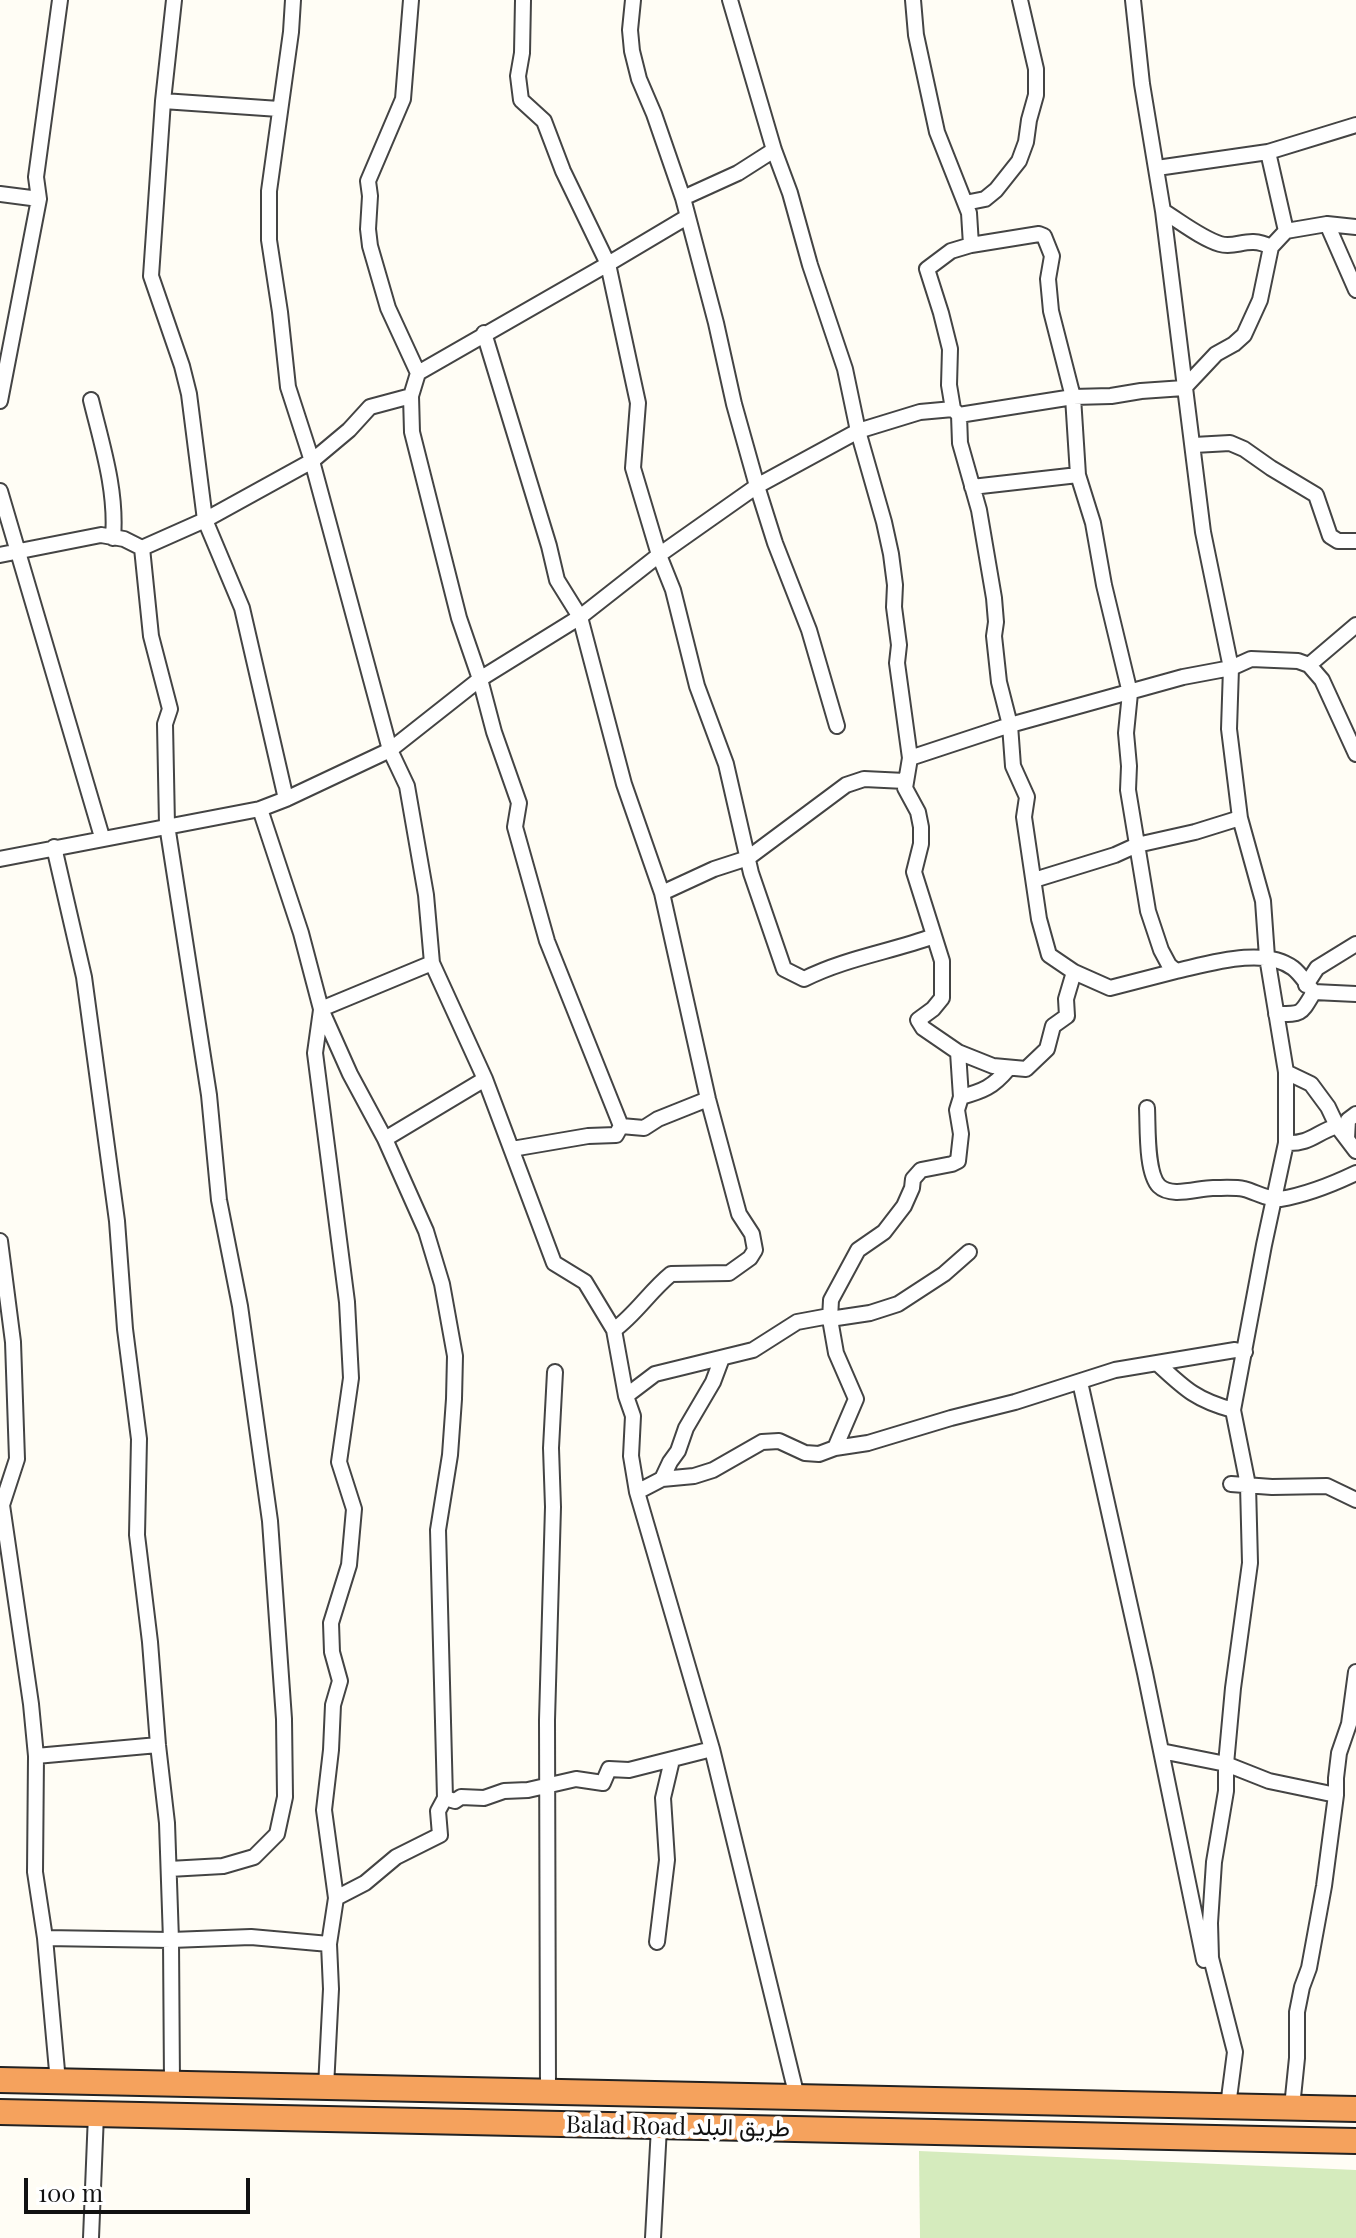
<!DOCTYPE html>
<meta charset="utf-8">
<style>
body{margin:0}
#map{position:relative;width:1356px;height:2238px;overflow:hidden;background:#fffdf5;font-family:"Playfair Display",serif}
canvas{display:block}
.scale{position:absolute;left:24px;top:2178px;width:226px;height:36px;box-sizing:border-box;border:4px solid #111;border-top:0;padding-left:10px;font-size:24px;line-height:28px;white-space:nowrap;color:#111;-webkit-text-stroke:6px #fff;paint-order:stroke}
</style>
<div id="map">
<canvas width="1356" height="2238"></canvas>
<div class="scale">100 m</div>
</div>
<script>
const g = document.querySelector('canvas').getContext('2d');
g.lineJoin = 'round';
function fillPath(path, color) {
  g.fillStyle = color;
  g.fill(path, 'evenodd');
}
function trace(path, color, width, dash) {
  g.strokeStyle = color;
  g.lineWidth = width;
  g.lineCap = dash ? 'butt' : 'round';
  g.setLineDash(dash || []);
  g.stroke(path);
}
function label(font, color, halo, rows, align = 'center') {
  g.font = font + ' "Playfair Display",Vazirmatn,serif';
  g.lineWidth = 8;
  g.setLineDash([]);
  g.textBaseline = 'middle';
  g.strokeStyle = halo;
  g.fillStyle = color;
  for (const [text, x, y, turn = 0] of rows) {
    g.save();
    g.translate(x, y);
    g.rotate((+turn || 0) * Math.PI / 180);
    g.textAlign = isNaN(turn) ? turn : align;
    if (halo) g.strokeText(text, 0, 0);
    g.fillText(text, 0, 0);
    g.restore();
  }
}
fillPath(new Path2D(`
 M919,2151L1356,2170V2238H920Z`), '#d5ebbd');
const street = new Path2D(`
 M174,0L163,101L151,276L182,366L189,394L205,520L242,608L286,799
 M293,0L291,32L269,191V240L280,312L288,387L312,461L390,750L407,786L426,895L432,963L485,1079L554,1263L585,1282L614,1330L626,1396L633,1416L631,1456L637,1492L712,1749L797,2097
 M411,0L403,99L368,181L370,196L368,229L370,246L388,308L418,373L411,396L412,432L459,618L480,679L494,732L519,803L515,827L547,941L621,1126L644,1128L658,1119L708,1099
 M523,0L522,53L518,76L521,100L544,121L563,171L608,264L638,403L633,468L659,555L673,590L697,686L726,764L751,873L784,969L804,979C846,958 890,952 934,936
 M633,0L630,30L632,51L639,79L654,114L683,198L716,323L734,404L757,486L775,543L809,630L837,726
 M730,0L774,150L790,193L810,265L845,369L858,431L884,522L891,554L895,585L894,607L899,645L897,663L910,758L905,788L918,812L921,827V844L914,872L942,961V998L933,1009L918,1020L923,1028L958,1052L993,1066L1026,1069L1047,1049L1053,1026L1067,1016L1066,999L1074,972
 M913,0L916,35L937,132L969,213L971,245L951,251L927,269L941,313L950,349L949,385L953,409
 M1133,0L1142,84L1163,211L1203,532L1231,668L1229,729L1240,818L1263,901L1267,957L1286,1072V1143L1264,1245L1233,1410L1248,1485L1250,1563L1233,1688L1226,1764V1791L1214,1862L1210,1923L1211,1958L1235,2052L1228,2106
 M163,101L279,109
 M1268,152L1286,231
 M1157,168L1268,152L1356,125
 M0,194L39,199
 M683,198L738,173L774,150
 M965,203L985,199L996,190L1019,161L1026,142L1029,120L1036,95V69L1020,0
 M1163,211C1181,222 1201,238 1220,244C1237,249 1248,235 1271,247
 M1327,224L1356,290
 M971,245L1039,234L1044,236L1052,256L1048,279L1051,311L1073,397L1078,475L1093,523L1104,585L1130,693L1126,733L1129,766L1128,790L1148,911L1161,950L1169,965L1176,971C1208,964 1264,946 1293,968C1301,974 1307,985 1314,992L1356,994
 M484,333L549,546L557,580L580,617L624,784L662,893L708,1099L739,1214L752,1234L755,1250L750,1258L729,1273L671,1274C650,1291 636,1314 614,1330
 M418,373L608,264L687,217
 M91,400C102,445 117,491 113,538
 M0,401L39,199L36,177L60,0
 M959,415L960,443L979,510L994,598L996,622L994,636L999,682L1010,725L1013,766L1027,797L1024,817L1039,919L1049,955L1074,972L1110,988L1176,971
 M1194,445L1230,443L1244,449L1271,468L1316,495L1330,536L1338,541H1356
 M972,487L1078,475
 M0,491L102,837
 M142,548L151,636L170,709L165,724L167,825L209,1095L219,1200L240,1306L270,1521L284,1719L285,1797L277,1834L254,1857L223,1866L169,1869
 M0,555L101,535L124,539L142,548L205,520L312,461L349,430L370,407L411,396
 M1309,665L1356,625
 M910,758L1010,725L1183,677L1231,668L1251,659L1298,661L1309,665L1322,680L1356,754
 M260,809L301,933L321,1009L350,1074L385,1139L426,1231L442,1284L455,1356L454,1399L450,1455L438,1530L445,1798
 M54,847L84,977L117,1221L125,1329L139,1439L137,1535L150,1642L158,1745L167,1823L171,1940L172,2084
 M0,859L260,809L286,799L390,750L480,679L580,617L659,555L757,486L858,431L920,412L953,409L959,415L1073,397L1111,396L1141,391L1184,388L1216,354L1234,344L1244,335L1260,300L1271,247L1286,231L1327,224L1356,227
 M1034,880L1115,855L1137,845L1195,832L1240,818
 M662,893L714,869L748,858L846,785L864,779L905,781
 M1306,985L1317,968L1356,944
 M321,1009L432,963
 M321,1010L315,1053L347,1302L351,1378L339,1462L354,1509L349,1565L331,1623L332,1652L340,1681L333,1705L331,1750L324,1810L336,1898L329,1944
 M1276,1014C1303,1014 1300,1015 1314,992
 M1286,1072L1311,1084L1328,1107L1337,1126L1356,1151
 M961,1097C983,1091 993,1087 1008,1069
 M1147,1108C1148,1127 1146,1173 1159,1186C1171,1198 1198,1188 1213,1188C1223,1188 1235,1187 1244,1189C1256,1192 1268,1200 1280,1199C1305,1195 1333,1184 1356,1173
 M385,1139L485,1079
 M1347,1139L1348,1120L1356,1114
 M1286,1143C1311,1144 1315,1133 1337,1126
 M512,1149L588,1136L616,1135L621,1126
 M0,1241L13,1342L17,1459L2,1505L31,1704L36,1756L35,1872L45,1938L58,2082
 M1157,1363C1185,1389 1196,1400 1233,1410
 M1080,1382L1145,1673L1204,1960
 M626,1396L655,1374L753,1350L797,1322L824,1317L830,1319L870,1313L898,1304L944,1274L969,1252
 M835,1448L856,1399L836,1353L830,1319L831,1300L858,1250L884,1232L904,1206L912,1188L913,1179L921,1170L952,1164L958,1161L961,1134L957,1110L961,1097L958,1052
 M662,1479L694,1476L713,1470L762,1442L779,1441L805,1453L819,1454L835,1448L868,1443L951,1418L1015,1402L1115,1370L1235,1350L1245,1352
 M1231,1484L1272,1487L1327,1486L1356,1500
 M637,1492L662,1479L670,1462L678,1451L686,1428L713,1382L722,1358
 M1161,1751L1226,1764L1269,1781L1336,1795
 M36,1756L158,1745
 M336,1898L365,1883L396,1857L440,1835L438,1811L445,1798L455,1801L461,1797L484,1798L504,1791L528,1790L576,1779L603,1783L609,1769L629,1770L712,1749
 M45,1938L171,1940L251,1937L329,1944L331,1989L326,2087
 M657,1942L667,1860L663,1798L672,1760
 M548,2092L547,1720L553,1507L551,1448L555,1372
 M1292,2107L1297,2058V2012L1302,1987L1309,1968L1324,1886L1336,1795V1778L1339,1753L1349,1724L1356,1672
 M91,2238L96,2114
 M653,2238L659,2127`);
const highway = new Path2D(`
 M0,2080L1356,2109
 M0,2112L1356,2141`);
trace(street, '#444', 18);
trace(highway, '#222', 28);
trace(street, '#fff', 14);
trace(highway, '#f5a25d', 24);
label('24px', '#111', '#fff', [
 ["Balad Road طريق البلد",678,2127,1]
]);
</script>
